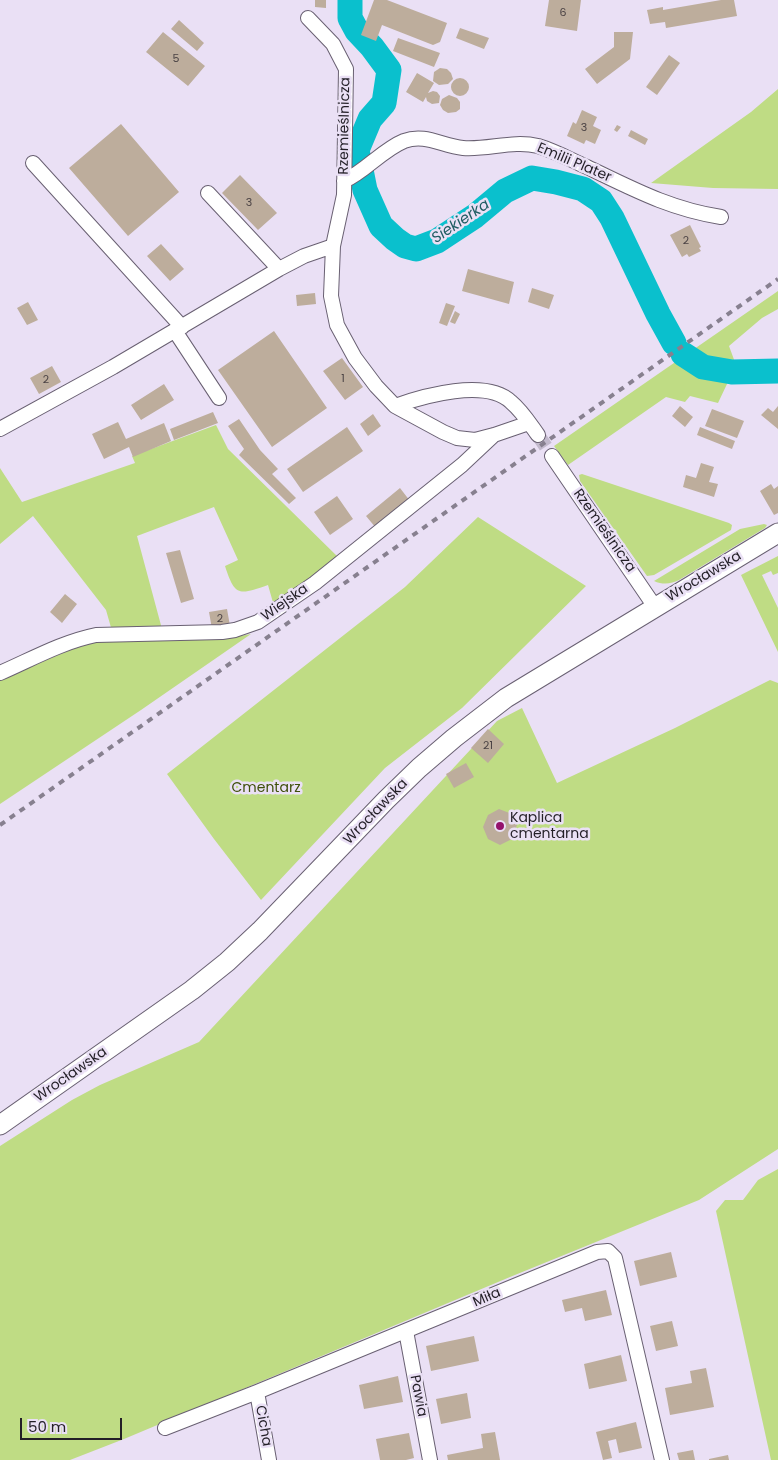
<!DOCTYPE html>
<meta charset="utf-8">
<style>
body{margin:0}
#map{position:relative;width:778px;height:1460px;overflow:hidden;background:#eae0f5;font-family:Poppins,sans-serif}
canvas{display:block}
.scale{position:absolute;left:20px;top:1418px;width:102px;height:22px;box-sizing:border-box;border:2px solid #231f27;border-top:0;padding-left:6px;font-size:15px;line-height:18px;white-space:nowrap;color:#231f27;-webkit-text-stroke:4px #eae0f5;paint-order:stroke}
</style>
<div id="map">
<canvas width="778" height="1460"></canvas>
<div class="scale">50 m</div>
</div>
<script>
const g = document.querySelector('canvas').getContext('2d');
g.lineJoin = 'round';
function fillPath(path, color) {
  g.fillStyle = color;
  g.fill(path, 'evenodd');
}
function trace(path, color, width, dash) {
  g.strokeStyle = color;
  g.lineWidth = width;
  g.lineCap = dash ? 'butt' : 'round';
  g.setLineDash(dash || []);
  g.stroke(path);
}
function label(font, color, halo, rows, align = 'center') {
  g.font = font + ' Poppins,sans-serif';
  g.lineWidth = 5;
  g.setLineDash([]);
  g.textBaseline = 'middle';
  g.strokeStyle = halo;
  g.fillStyle = color;
  for (const [text, x, y, turn = 0] of rows) {
    g.save();
    g.translate(x, y);
    g.rotate((+turn || 0) * Math.PI / 180);
    g.textAlign = isNaN(turn) ? turn : align;
    if (halo) g.strokeText(text, 0, 0);
    g.fillText(text, 0, 0);
    g.restore();
  }
}
fillPath(new Path2D(`
 M778,89V189L713,188L651,183L751,112Z
 M778,291V309L762,318L729,346L736,365L718,403L690,396L685,402L666,397L568,465L554,446Z
 M216,425L228,449L339,558L274,606L268,585C239,595 235,597 225,566L238,560L214,507L137,536L162,629L112,631L106,610L33,516L0,544V468L22,502L135,463L132,456Z
 M582,474L729,523L732,525L731,530L654,575L647,576L580,481L579,475Z
 M478,517L586,586L462,708L385,768L261,900L214,839L167,774L405,587Z
 M764,524L767,525L765,528L679,580C671,584 663,585 654,581L740,529Z
 M778,556V573L773,575L771,571L762,575L778,608V652L741,575Z
 M251,634L141,710L0,804V680L72,649L98,641L229,638Z
 M770,680L778,683V1149L699,1200L510,1277L124,1439L70,1460H0V1146L72,1100L100,1085L199,1042L497,721L522,708L557,783L675,728Z
 M778,1169V1460H771L716,1211L725,1200H743L758,1180Z`), '#bfdc84');
trace(new Path2D(`
 M350,0V18L357,31L372,47L389,70L384,103L370,119L357,150L365,190L381,226L395,239L405,246L416,249L437,241L475,216L505,191L532,178L556,182L583,189L601,201L612,218L658,314L674,343
 M683,354L703,367L732,372L778,371`), '#0ac0cd', 25);
fillPath(new Path2D(`
 M315,0H326V8L315,7Z
 M374,0H387L447,23L440,42L433,45L382,25L376,41L361,35Z
 M549,0H581L577,31L545,26Z
 M721,0H734L737,16L666,28L665,22L650,24L647,10L663,7V10Z
 M179,20L204,43L197,51L171,29Z
 M460,28L489,38L484,49L456,38Z
 M163,32L205,66L188,86L146,52Z
 M614,32H633L630,59L597,84L585,69L614,47Z
 M398,38L440,53L434,67L393,51Z
 M669,55L680,63L657,95L646,87Z
 M440,68L447,69L451,73L453,79L448,84L439,85L433,81L434,72Z
 M417,73L434,83L428,93L433,91L437,92L440,96L439,103L432,104L427,101L426,97L423,102L406,92Z
 M451 87a9 9 0 1 1 18 0a9 9 0 1 1-18 0Z
 M449,95L457,98L460,102V109L456,112L448,113L443,110L440,105L442,99Z
 M582,110L597,117L593,126L601,130L595,144L586,140L584,144L567,136L573,122L576,124Z
 M121,124L179,192L128,236L69,168Z
 M617,125L621,127L617,132L614,130Z
 M631,130L648,139L645,145L628,136Z
 M240,175L277,213L258,230L222,193Z
 M690,225L701,247L699,248L701,251L689,257L687,254L682,257L670,235Z
 M161,244L184,269L170,281L147,256Z
 M468,269L514,282L509,304L462,291Z
 M532,288L554,295L549,309L528,302Z
 M315,293L316,304L297,306L296,295Z
 M28,302L38,320L27,325L17,308Z
 M446,303L455,306L447,326L439,323Z
 M455,311L460,314L455,324L450,322Z
 M274,331L327,408L272,447L218,370Z
 M342,358L363,387L345,400L323,371Z
 M52,366L61,382L39,394L30,378Z
 M164,384L174,400L141,420L131,405Z
 M680,406L693,417L685,427L672,416Z
 M778,406V429L761,415L768,408L773,412Z
 M712,409L744,421L737,438L705,426Z
 M213,412L218,423L174,440L170,429Z
 M373,414L381,426L368,436L360,424Z
 M239,419L260,450L278,469L272,474L296,498L289,504L239,455L244,449L228,426Z
 M118,422L126,439L164,423L171,441L133,457L129,447L104,459L92,434Z
 M347,427L363,451L303,492L287,469Z
 M700,427L735,441L732,449L697,435Z
 M701,463L714,467L709,482L718,484L714,497L683,487L686,475L696,478Z
 M771,484L774,489L778,486V513L774,515L760,491Z
 M400,488L410,501L376,528L366,516Z
 M337,496L353,519L330,535L314,512Z
 M180,550L194,599L181,603L166,553Z
 M65,594L77,604L62,623L50,612Z
 M227,609L230,626L212,629L209,612Z
 M488,729L504,744L488,763L471,748Z
 M466,763L474,777L454,788L446,774Z
 M499,809L512,814L517,825L512,839L500,845L488,839L483,827L488,815Z
 M671,1252L677,1277L640,1286L634,1261Z
 M606,1290L612,1315L585,1321L582,1308L565,1312L562,1300Z
 M672,1321L678,1346L656,1351L650,1326Z
 M474,1336L479,1361L431,1371L426,1346Z
 M621,1355L627,1381L589,1389L584,1364Z
 M706,1368L714,1407L670,1415L665,1388L692,1383L690,1371Z
 M398,1376L403,1402L364,1409L359,1385Z
 M467,1393L471,1418L441,1424L436,1399Z
 M636,1422L642,1448L619,1453L616,1439L608,1441L612,1458L603,1460L596,1432Z
 M495,1432L500,1460H448L447,1455L483,1448L481,1434Z
 M409,1433L414,1458L406,1460H380L376,1439Z
 M693,1450L695,1460H679L677,1453Z
 M728,1455L729,1460H709V1459Z`), '#bdad9c');
trace(new Path2D(`
 M538,435L552,456`), '#c2b9cc', 14, [14, 7]);
const street = new Path2D(`
 M308,18L333,44L346,69L344,195L333,246L331,296L337,325L355,358L376,386L395,406L443,432L457,438L475,440L494,435L529,423
 M33,163L182,327
 M344,181C366,171 382,150 404,141C425,133 442,146 463,148C488,150 513,140 538,146C555,151 571,160 587,167C633,189 670,209 721,217
 M208,193L279,269
 M175,331L219,398
 M395,406C423,396 486,378 511,402C522,411 530,424 538,435
 M0,429L113,367L279,269L304,256L333,246
 M552,456L655,607
 M0,673C32,659 62,642 96,635L222,632L235,630L258,622L315,583L462,465L494,435
 M406,1331L430,1460
 M257,1392L269,1460
 M165,1428L257,1392L597,1252L608,1251L615,1258L662,1460`);
const secondary = new Path2D(`
 M0,1125L192,990L227,962L260,931L386,800L419,768L454,738L506,698L778,533`);
trace(street, '#696072', 16);
trace(secondary, '#696072', 21);
trace(street, '#fff', 14);
trace(secondary, '#fff', 19);
trace(new Path2D(`
 M0,825L778,279`), '#87808f', 4, [6, 6]);
for (const [x, y, r, color] of [
 [500,826,5,"#94126c"]
]) {
  const dot = new Path2D();
  dot.arc(x, y, r, 0, 2 * Math.PI);
  g.fillStyle = color;
  g.fill(dot);
  trace(dot, '#eae0f5', 2);
}
label('11px', '#4a4244', null, [
 ["6",563,13],
 ["5",176,59],
 ["3",584,128],
 ["3",249,203],
 ["2",686,241],
 ["1",343,379],
 ["2",46,380],
 ["2",220,619],
 ["21",488,746]
]);
label('14px', '#231f27', '#eae0f5', [
 ["Rzemieślnicza",345,126,-89],
 ["Emilii Plater",574,163,23],
 ["Rzemieślnicza",604,531,55],
 ["Wrocławska",704,577,-31],
 ["Wiejska",285,603,-35],
 ["Wrocławska",376,812,-46],
 ["Wrocławska",71,1075,-35],
 ["Miła",487,1298,-23],
 ["Pawia",418,1396,79],
 ["Cicha",263,1426,80]
]);
label('14px', '#3e4f09', '#eae0f5', [
 ["Cmentarz",266,788]
]);
label('14px', '#231f27', '#eae0f5', [
 ["Kaplica",510,818],
 ["cmentarna",510,834]
], 'left');
label('italic 15px', '#205d63', '#eae0f5', [
 ["Siekierka",461,222,-34]
]);
</script>
